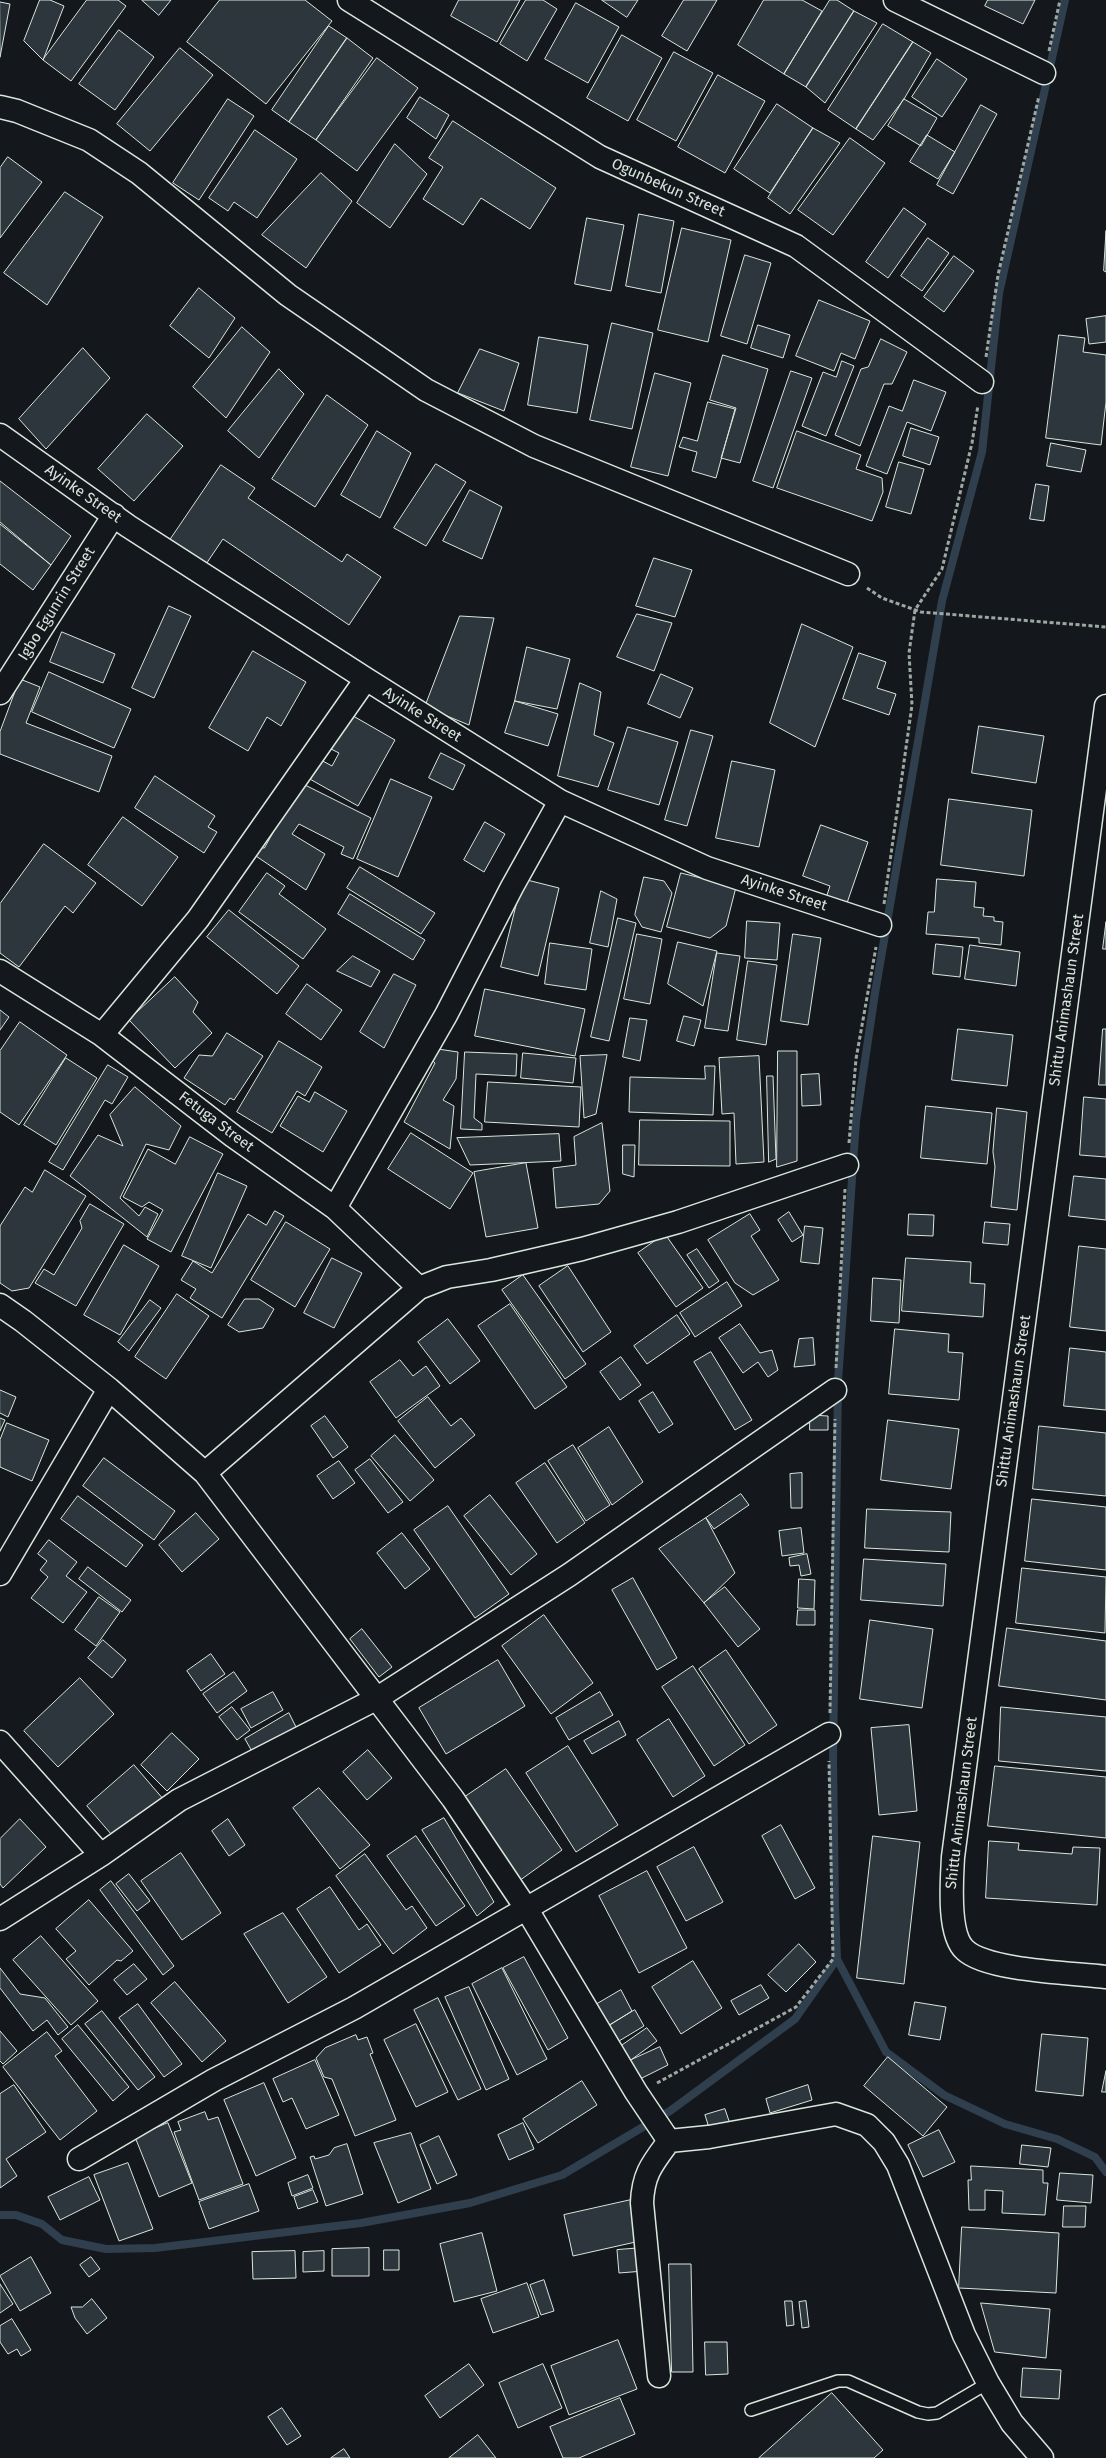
<!DOCTYPE html>
<style>
body{margin:0}
canvas{display:block;background:#14181c}
</style>
<canvas width="1106" height="2458"></canvas>
<script>
const g = document.querySelector('canvas').getContext('2d');
g.lineJoin = 'round';
function trace(path, color, width, dash) {
  g.strokeStyle = color;
  g.lineWidth = width;
  g.lineCap = dash ? 'butt' : 'round';
  g.setLineDash(dash || []);
  g.stroke(path);
}
function fillPath(path, color) {
  g.fillStyle = color;
  g.fill(path, 'evenodd');
}
function label(font, color, halo, rows, align = 'center') {
  g.font = font + ' "Fira Sans",sans-serif';
  g.lineWidth = 4;
  g.setLineDash([]);
  g.textBaseline = 'middle';
  g.strokeStyle = halo;
  g.fillStyle = color;
  for (const [text, x, y, turn = 0] of rows) {
    g.save();
    g.translate(x, y);
    g.rotate((+turn || 0) * Math.PI / 180);
    g.textAlign = isNaN(turn) ? turn : align;
    if (halo) g.strokeText(text, 0, 0);
    g.fillText(text, 0, 0);
    g.restore();
  }
}
trace(new Path2D(`
 M1065,0L999,293L982,452L942,601L875,993L856,1121L838,1381L833,1762L835,1907L837,1959L886,2052L944,2095L1005,2124L1057,2139L1095,2157L1106,2172
 M0,2215H16L42,2224L62,2240L106,2249L155,2248L361,2223L470,2203L562,2175L670,2111L795,2019L837,1959`), '#2f3f4d', 8);
const building = new Path2D(`
 M40,0H50L64,6L43,60L24,41Z
 M87,0H118L126,6L71,81L43,60Z
 M142,0H171L159,15Z
 M220,0H305L332,21L266,104L187,42Z
 M459,0H520L497,42L451,16Z
 M526,0H543L557,9L527,61L500,44Z
 M602,0H638L627,17Z
 M684,0H717L687,51L662,36Z
 M764,0H802L822,11L784,74L738,45Z
 M830,0H837L854,11L806,87L784,74Z
 M988,0H1035L1023,24L985,6Z
 M0,2L10,4L0,57Z
 M576,3L619,27L588,83L545,59Z
 M854,11L877,23L825,103L806,87Z
 M883,24L913,42L856,129L828,110Z
 M329,26L347,38L289,122L272,110Z
 M119,30L154,57L115,110L79,84Z
 M622,35L662,58L628,121L587,98Z
 M347,38L373,58L316,140L289,122Z
 M913,42L931,53L904,99L873,140L856,129Z
 M180,48L213,75L150,151L117,124Z
 M674,52L713,73L676,141L637,120Z
 M377,58L418,88L357,171L316,140Z
 M937,59L967,79L942,117L912,97Z
 M718,75L765,101L725,173L678,147Z
 M420,97L449,115L436,139L407,118Z
 M228,99L254,116L199,200L173,183Z
 M904,99L937,118L921,146L888,126Z
 M777,104L813,128L770,193L734,169Z
 M981,105L997,114L953,194L937,185Z
 M453,121L556,188L530,229L481,198L463,225L423,199L443,167L429,158Z
 M813,128L840,143L790,214L768,198Z
 M255,130L297,159L257,218L234,202L228,211L209,198Z
 M927,135L955,152L938,179L910,162Z
 M850,138L885,163L833,235L798,210Z
 M395,144L427,174L390,228L357,203Z
 M8,157L42,182L0,238V168Z
 M321,173L352,201L306,268L262,235Z
 M65,192L103,217L47,305L4,273Z
 M904,208L926,224L888,278L866,262Z
 M639,214L674,221L661,293L626,286Z
 M587,218L624,225L611,291L575,284Z
 M682,228L731,240L708,342L658,330Z
 M1106,231V272L1104,271Z
 M928,238L949,253L922,291L901,276Z
 M745,255L771,263L747,344L721,336Z
 M954,256L974,271L944,312L924,297Z
 M199,288L235,318L209,358L170,326Z
 M819,300L870,321L855,359L841,353L834,371L796,356Z
 M1106,316V342L1089,344L1086,319Z
 M612,323L653,333L632,429L590,420Z
 M758,325L790,335L783,358L751,348Z
 M242,327L270,352L226,418L193,387Z
 M1059,335L1085,338L1083,352L1106,355V402L1101,445L1046,438Z
 M539,337L588,345L577,413L528,405Z
 M881,339L907,352L892,384H884L860,446L835,435L861,369L868,367Z
 M83,348L110,378L46,449L19,419Z
 M480,349L519,363L504,411L458,393Z
 M723,355L768,369L740,463L721,458L736,408L710,400Z
 M842,361L854,366L826,436L802,426L823,372L836,377Z
 M279,369L304,394L259,458L228,431Z
 M791,371L812,378L773,488L753,481Z
 M655,373L691,383L668,476L631,467Z
 M914,380L946,392L931,431L907,422L887,474L866,466L889,406L902,411Z
 M327,395L368,425L315,507L272,479Z
 M708,402L735,409L716,478L692,471L697,452L679,447L683,437L697,441Z
 M147,414L183,446L134,501L98,469Z
 M911,428L939,437L930,465L903,456Z
 M377,431L411,453L380,518L341,495Z
 M797,431L861,455L856,469L882,478L883,492L872,521L777,488Z
 M1051,443L1086,450L1081,472L1047,466Z
 M899,462L924,469L911,514L886,507Z
 M436,464L466,482L426,546L394,528Z
 M221,465L255,488L248,498L342,562L347,554L381,577L349,625L223,539L204,567L168,543Z
 M0,481L71,536L51,565L0,522Z
 M1036,484L1049,486L1044,521L1030,519Z
 M470,490L502,507L482,559L443,541Z
 M0,524L51,565L33,590L0,564Z
 M654,558L692,570L675,617L636,606Z
 M169,606L191,616L154,698L132,688Z
 M637,614L672,623L654,671L617,657Z
 M460,616L494,618L469,725L425,707Z
 M802,624L853,647L815,747L770,723Z
 M62,632L115,654L103,683L50,662Z
 M527,647L570,659L557,709L515,701Z
 M253,651L306,682L281,726L267,717L248,751L209,728Z
 M859,653L886,662L877,688L896,694L889,715L843,699Z
 M49,672L131,709L114,748L32,712Z
 M661,674L693,688L680,718L648,704Z
 M20,679L40,687L26,723L112,756L99,792L0,754V732Z
 M580,683L601,692L594,735L614,743L598,787L558,776Z
 M515,701L558,714L548,746L505,733Z
 M348,713L395,740L358,806L308,778L319,759L332,766L339,753L329,748Z
 M979,726L1044,736L1036,783L972,773Z
 M628,727L678,742L659,805L608,790Z
 M691,730L713,736L687,826L665,820Z
 M441,753L465,765L453,790L429,778Z
 M732,761L775,770L759,847L716,838Z
 M155,776L215,816L208,827L217,832L204,853L135,808Z
 M391,779L432,797L398,877L357,859Z
 M301,783L371,818L353,859L341,854L344,847L299,824L292,834L325,854L306,890L253,854L255,847L264,848Z
 M949,799L1032,810L1024,876L941,865Z
 M123,817L178,857L142,906L88,865Z
 M485,822L505,834L484,872L464,860Z
 M821,825L868,842L847,903L825,901L830,886L803,876Z
 M44,844L96,883L73,913L65,906L19,967L0,953V904Z
 M360,867L435,913L421,934L347,888Z
 M267,873L285,886L279,894L326,929L303,959L239,912Z
 M681,873L736,887L726,926L710,938L667,927Z
 M644,877L664,881L672,893L661,932L642,927L635,915Z
 M523,879L559,888L538,976L501,967Z
 M937,879L976,882L974,907L984,908L983,916L994,917V921L1003,922L1001,945L979,943V938L926,934L928,912H934Z
 M601,891L617,899L608,947L590,943Z
 M350,894L425,940L413,960L338,914Z
 M229,910L299,966L277,994L207,937Z
 M618,918L636,923L609,1041L591,1037Z
 M747,921L780,923L777,960L745,958Z
 M1106,922V949H1103Z
 M637,934L662,939L650,1004L624,999Z
 M793,934L821,938L808,1025L781,1021Z
 M678,942L717,951L703,1006L668,984Z
 M550,943L592,949L586,990L545,984Z
 M936,944L963,947L960,977L933,974Z
 M970,945L1020,952L1016,986L965,979Z
 M717,953L740,956L728,1031L705,1028Z
 M353,956L380,971L371,987L337,971Z
 M748,961L777,965L766,1045L737,1040Z
 M394,974L416,985L384,1048L360,1032Z
 M175,977L198,1002L193,1012L212,1033L175,1068L129,1020Z
 M307,984L342,1010L321,1040L286,1014Z
 M485,989L585,1009L575,1056L475,1036Z
 M0,1010L9,1017L0,1030Z
 M684,1016L701,1020L694,1046L677,1041Z
 M630,1018L647,1020L640,1061L623,1057Z
 M20,1022L67,1055L19,1125L0,1112V1051Z
 M958,1029L1013,1035L1007,1086L952,1080Z
 M1103,1029H1106V1085H1099Z
 M227,1033L263,1056L234,1100L230,1098L225,1105L184,1078L199,1055L212,1056Z
 M279,1041L322,1067L305,1096L297,1091L272,1133L237,1112Z
 M431,1048L458,1052L456,1079L443,1100L454,1106L450,1149L404,1122L435,1063L426,1055Z
 M778,1051H797V1161L777,1167Z
 M465,1052L517,1054L516,1076L476,1074L474,1118L482,1124V1130L461,1129Z
 M523,1053L576,1058L573,1083L521,1078Z
 M607,1055L596,1114L584,1118L580,1056Z
 M759,1056L764,1162L736,1164L734,1113L722,1114L719,1058Z
 M66,1058L97,1078L56,1145L24,1125Z
 M108,1065L128,1077L112,1104L105,1100L63,1170L49,1162Z
 M705,1066H715L713,1115L629,1112L630,1077L705,1079Z
 M819,1074L821,1105L802,1106L801,1075Z
 M767,1076H773L776,1159L769,1162Z
 M488,1082L581,1087L579,1127L485,1122Z
 M135,1087L181,1126L169,1150L146,1144L120,1198L139,1216L145,1207L158,1214L147,1237L70,1176L98,1135L123,1146L110,1115Z
 M315,1092L347,1111L323,1152L280,1126L298,1096L309,1102Z
 M1084,1097L1106,1099V1157L1080,1155Z
 M926,1106L992,1113L987,1164L921,1158Z
 M997,1108L1027,1112L1017,1210L991,1207L995,1167L993,1152Z
 M640,1120L730,1121V1166L639,1165Z
 M602,1123L610,1191L599,1204L556,1208L553,1168L576,1165L574,1137Z
 M411,1133L473,1173L450,1209L388,1169Z
 M559,1134L561,1161L470,1165L457,1138Z
 M190,1137L223,1154L171,1252L147,1239L163,1210L149,1202L142,1207L123,1197L148,1149L175,1164Z
 M623,1145H635L634,1177L623,1174Z
 M526,1163L538,1228L486,1237L474,1172Z
 M45,1170L86,1196L29,1288L12,1291L0,1283V1226L25,1187L32,1192Z
 M218,1173L247,1186L211,1268L182,1256Z
 M1074,1176L1106,1179V1220L1069,1216Z
 M90,1204L124,1224L76,1306L35,1283L44,1269L54,1275L82,1228L80,1221Z
 M275,1211L284,1216L222,1318L190,1298L196,1289L181,1280L193,1261L212,1273L248,1214L266,1225Z
 M789,1212L803,1235L792,1242L778,1220Z
 M750,1214L760,1230L751,1236L779,1280L753,1295L735,1283L708,1240Z
 M909,1214L934,1215L933,1236L908,1235Z
 M286,1222L330,1249L295,1307L251,1280Z
 M985,1222L1010,1224L1008,1245L983,1243Z
 M805,1226L823,1228L819,1264L801,1262Z
 M665,1234L703,1288L676,1307L638,1253Z
 M124,1245L159,1266L120,1335L84,1315Z
 M1079,1246L1106,1249V1331L1070,1327Z
 M697,1249L719,1281L709,1288L687,1255Z
 M332,1258L362,1273L334,1328L304,1313Z
 M906,1258L971,1262L970,1283L985,1284L983,1317L902,1311Z
 M568,1266L611,1332L583,1352L539,1286Z
 M523,1275L586,1364L565,1379L502,1290Z
 M873,1278L901,1280L899,1323L871,1321Z
 M727,1282L742,1306L695,1337L680,1313Z
 M177,1294L209,1316L166,1379L135,1357Z
 M245,1299H259L274,1309L263,1328L239,1332L228,1325Z
 M150,1300L161,1308L129,1351L118,1342Z
 M510,1304L567,1387L535,1409L478,1326Z
 M677,1315L690,1334L647,1364L634,1346Z
 M448,1319L480,1361L450,1384L418,1342Z
 M740,1324L760,1353L772,1350L778,1370L768,1377L758,1362L743,1373L719,1338Z
 M895,1329L949,1334L948,1352L963,1353L959,1400L889,1394Z
 M813,1338L815,1365L794,1367L799,1339Z
 M1070,1348L1106,1352V1410L1064,1406Z
 M711,1352L752,1420L735,1430L694,1362Z
 M621,1357L641,1385L620,1400L600,1372Z
 M400,1360L413,1376L426,1366L440,1386L396,1418L370,1382Z
 M0,1390L16,1397L8,1417L0,1413Z
 M653,1392L673,1424L659,1433L639,1401Z
 M428,1397L451,1426L461,1418L475,1435L435,1468L398,1421Z
 M810,1415L828,1416V1430H810Z
 M325,1416L348,1447L333,1458L311,1426Z
 M0,1418L5,1420L0,1431Z
 M888,1420L959,1429L951,1489L881,1480Z
 M7,1423L49,1440L32,1481L0,1467V1440Z
 M1039,1426L1106,1433V1496L1033,1489Z
 M609,1427L643,1482L612,1505L578,1448Z
 M395,1435L434,1480L410,1501L371,1456Z
 M573,1445L610,1505L586,1521L548,1461Z
 M104,1458L175,1511L154,1540L83,1486Z
 M370,1459L403,1502L388,1513L355,1470Z
 M339,1461L355,1483L333,1499L317,1476Z
 M545,1463L585,1523L557,1543L516,1483Z
 M802,1473V1508H791L790,1474Z
 M741,1494L749,1505L714,1529L706,1518Z
 M490,1495L537,1554L511,1575L464,1516Z
 M78,1496L143,1545L126,1567L61,1519Z
 M1032,1499L1106,1507V1570L1025,1561Z
 M448,1506L509,1594L475,1618L414,1530Z
 M867,1509L951,1512L949,1552L865,1548Z
 M196,1513L219,1539L182,1572L159,1545Z
 M706,1518L735,1573L704,1603L659,1549Z
 M801,1528L804,1553L782,1556L779,1531Z
 M402,1533L430,1569L405,1589L377,1553Z
 M49,1540L77,1562L66,1576L87,1592L63,1623L31,1598L48,1577L40,1570L47,1561L38,1554Z
 M807,1554L811,1574L801,1576L799,1565L790,1566L789,1558Z
 M864,1559L946,1564L943,1606L861,1600Z
 M88,1567L131,1600L122,1612L79,1579Z
 M1022,1568L1106,1577L1105,1633L1016,1623Z
 M633,1578L677,1658L657,1670L612,1590Z
 M799,1579L815,1580L814,1609L798,1608Z
 M725,1587L760,1629L738,1647L704,1603Z
 M99,1597L120,1612L96,1646L75,1630Z
 M798,1610H815V1625H797Z
 M544,1615L593,1683L551,1714L502,1646Z
 M870,1620L933,1629L922,1708L860,1699Z
 M1007,1628L1106,1641V1700L999,1686Z
 M362,1629L392,1667L379,1677L350,1639Z
 M103,1640L126,1660L112,1678L88,1658Z
 M726,1650L777,1725L749,1744L699,1669Z
 M211,1654L225,1674L201,1691L187,1671Z
 M498,1660L525,1706L446,1754L419,1708Z
 M693,1666L745,1745L714,1766L662,1687Z
 M234,1672L247,1691L217,1713L203,1694Z
 M80,1678L114,1714L58,1767L24,1731Z
 M273,1692L283,1710L251,1728L241,1709Z
 M600,1692L613,1715L569,1740L556,1718Z
 M232,1707L250,1730L237,1740L219,1717Z
 M1001,1707L1106,1717V1771L999,1761Z
 M289,1713L297,1729L254,1755L245,1739Z
 M669,1719L705,1776L673,1797L637,1740Z
 M619,1721L626,1735L592,1754L584,1741Z
 M909,1725L917,1811L879,1815L871,1728Z
 M172,1733L199,1759L167,1791L141,1765Z
 M568,1746L618,1825L576,1852L526,1773Z
 M368,1750L392,1778L367,1800L343,1772Z
 M134,1765L164,1800L117,1841L87,1806Z
 M995,1766L1106,1777V1838L988,1826Z
 M506,1769L562,1850L519,1881L462,1799Z
 M319,1788L370,1845L340,1869L293,1808Z
 M444,1818L494,1902L477,1916L422,1830Z
 M20,1819L46,1847L3,1888L0,1884V1839Z
 M228,1819L245,1845L229,1856L212,1831Z
 M781,1825L815,1888L795,1899L762,1836Z
 M416,1836L465,1906L436,1926L387,1856Z
 M873,1836L920,1842L904,1984L857,1978Z
 M989,1841L1019,1843L1018,1850L1072,1854L1073,1847L1100,1848L1097,1905L986,1898Z
 M694,1847L723,1902L686,1921L657,1867Z
 M181,1853L221,1913L182,1940L141,1881Z
 M365,1854L406,1910L412,1906L427,1928L393,1954L336,1876Z
 M647,1871L687,1948L639,1973L599,1896Z
 M129,1874L150,1901L137,1911L116,1884Z
 M111,1881L174,1966L163,1975L100,1890Z
 M330,1887L359,1930L367,1924L381,1945L339,1973L297,1909Z
 M89,1900L133,1951L121,1961L117,1960L89,1985L66,1959L76,1951L56,1929Z
 M283,1913L327,1977L288,2003L244,1934Z
 M41,1936L98,2001L71,2025L13,1960Z
 M799,1944L816,1962L786,1992L768,1975Z
 M524,1957L568,2038L548,2050L503,1968Z
 M693,1961L722,2008L681,2034L652,1987Z
 M134,1964L147,1979L127,1995L114,1980Z
 M0,1968L20,1994L45,1998L68,2027L58,2035L47,2020L33,2031L0,1988Z
 M502,1968L547,2059L517,2075L472,1984Z
 M175,1982L226,2041L202,2062L151,2003Z
 M761,1985L769,1998L739,2015L731,2001Z
 M469,1987L509,2079L486,2090L445,1997Z
 M621,1990L632,2011L605,2028L592,2007Z
 M438,1998L481,2089L458,2100L414,2010Z
 M915,2002L946,2007L940,2040L909,2035Z
 M138,2004L182,2064L164,2077L119,2018Z
 M635,2010L644,2026L614,2044L605,2028Z
 M102,2011L155,2077L138,2090L85,2024Z
 M416,2024L448,2092L416,2107L384,2040Z
 M78,2025L129,2087L113,2101L62,2039Z
 M647,2028L657,2041L624,2065L614,2051Z
 M0,2031L17,2051L3,2064L0,2061Z
 M47,2032L62,2051L55,2056L97,2111L60,2140L3,2067Z
 M1042,2034L1088,2038L1083,2096L1036,2091Z
 M356,2035L358,2040L367,2037L373,2053L370,2054L396,2120L355,2136L332,2079L324,2077L316,2058L325,2048Z
 M660,2047L668,2065L638,2080L629,2061Z
 M888,2057L947,2107L923,2136L864,2086Z
 M315,2060L339,2115L306,2129L292,2098L283,2102L273,2079Z
 M1106,2071V2092H1102Z
 M582,2081L597,2105L538,2143L523,2119Z
 M264,2083L296,2158L256,2176L224,2100Z
 M14,2085L46,2132L6,2159L17,2176L0,2188V2094Z
 M808,2085L812,2100L770,2113L766,2099Z
 M725,2109L730,2124L710,2131L705,2115Z
 M205,2112L208,2120L218,2117L243,2184L199,2200L174,2132L181,2130L178,2122Z
 M168,2123L192,2183L159,2197L135,2137Z
 M523,2123L534,2149L509,2160L498,2135Z
 M939,2130L955,2162L923,2177L908,2145Z
 M411,2133L431,2189L398,2203L374,2143Z
 M439,2136L457,2175L437,2184L420,2145Z
 M347,2144L363,2194L326,2206L310,2157L314,2156L315,2159L329,2155L334,2148Z
 M1022,2145L1051,2148L1048,2167L1020,2164Z
 M128,2163L153,2229L119,2241L94,2175Z
 M971,2166L1043,2170V2183H1048L1045,2215L1002,2213L1003,2191L985,2190V2210H969L968,2180H971Z
 M1060,2173L1093,2175L1091,2203L1057,2200Z
 M308,2175L313,2188L292,2196L288,2183Z
 M89,2177L100,2200L60,2220L48,2197Z
 M249,2184L259,2211L209,2229L199,2202Z
 M313,2190L318,2202L298,2209L294,2197Z
 M631,2200L640,2241L573,2256L564,2215Z
 M1064,2206H1086L1085,2227H1063Z
 M962,2227L1059,2233L1056,2293L959,2288Z
 M482,2233L497,2291L454,2302L440,2244Z
 M369,2248V2276H332V2249Z
 M642,2248L644,2271L619,2273L617,2250Z
 M384,2250H399V2270H384Z
 M295,2251L296,2278L253,2279L252,2252Z
 M324,2251V2271L303,2272V2252Z
 M31,2257L51,2293L20,2311L0,2276Z
 M91,2257L100,2269L89,2277L80,2265Z
 M669,2264H691L693,2372H672Z
 M544,2280L554,2311L541,2315L530,2285Z
 M527,2283L539,2317L493,2333L481,2299Z
 M0,2284L13,2304L0,2313Z
 M92,2299L107,2318L87,2334L75,2318L71,2307H82Z
 M785,2301H792L794,2325L787,2326Z
 M806,2301L809,2327L802,2328L799,2302Z
 M981,2303L1050,2309L1046,2358L995,2352Z
 M12,2319L31,2350L21,2356L17,2349L8,2354L0,2342V2326Z
 M618,2340L637,2389L569,2415L551,2366Z
 M705,2342H727L728,2374L706,2375Z
 M469,2364L484,2385L440,2418L425,2396Z
 M543,2364L562,2408L518,2428L499,2383Z
 M1023,2368L1061,2370L1059,2399L1021,2397Z
 M832,2393L883,2450L874,2458H759Z
 M620,2398L635,2434L579,2458H563L550,2427Z
 M282,2408L301,2436L287,2445L268,2417Z
 M478,2435L496,2458H449Z
 M344,2449L350,2458H331Z`);
fillPath(building, '#2c363c');
trace(building, '#d8e6dc', 1);
const service = new Path2D(`
 M751,2410L838,2381H848L918,2412L928,2414L937,2413L988,2383`);
const minor = new Path2D(`
 M349,0L600,157L796,246L982,382
 M895,0L1044,73
 M0,107L17,111L89,140L139,173L288,295L426,390L534,446L848,574
 M0,435L128,526L366,679L560,801L707,868L880,925
 M0,693L114,515
 M1106,706L953,1857C952,1879 947,1934 965,1950C987,1971 1074,1973 1106,1977
 M0,971L102,1035L233,1136L335,1208L419,1288
 M102,1035L198,919L366,679
 M335,1208L446,1015L512,887L560,801
 M0,1305L23,1321L109,1389L205,1473L453,1799L526,1908L636,2092L669,2141L709,2137L836,2114L867,2125L884,2142L898,2165L964,2335L988,2383L1012,2423L1042,2458
 M205,1473L419,1288L447,1277L491,1270L582,1249L678,1222L847,1165
 M0,1574L109,1389
 M0,1742L101,1855
 M0,1919L101,1855L179,1800L376,1699L569,1575L835,1390
 M79,2159L214,2080L354,2008L829,1734
 M659,2376L642,2203C643,2174 652,2164 669,2141`);
trace(service, '#d8e6dc', 14);
trace(minor, '#d8e6dc', 25);
trace(new Path2D(`
 M1049,51L1060,0
 M986,357L998,275L1039,96
 M867,588L882,598L921,612L1106,627
 M884,904L912,705L909,653L915,610L942,569L972,443L978,405
 M849,1143L856,1059L876,947
 M836,1368L845,1189
 M830,1713L835,1419
 M657,2083L796,2007L833,1959L829,1761`), '#9da8a2', 3, [4, 2.5]);
trace(service, '#14181c', 11);
trace(minor, '#14181c', 22);
label('15px', '#d8e6dc', '#14181c', [
 ["Ogunbekun Street",668,188,24],
 ["Ayinke Street",83,494,35],
 ["Igbo Egunrin Street",57,604,-58],
 ["Ayinke Street",422,715,32],
 ["Ayinke Street",784,893,18],
 ["Shittu Animashaun Street",1067,1000,-82],
 ["Fetuga Street",216,1122,37],
 ["Shittu Animashaun Street",1014,1401,-82],
 ["Shittu Animashaun Street",962,1803,-83]
]);
</script>
